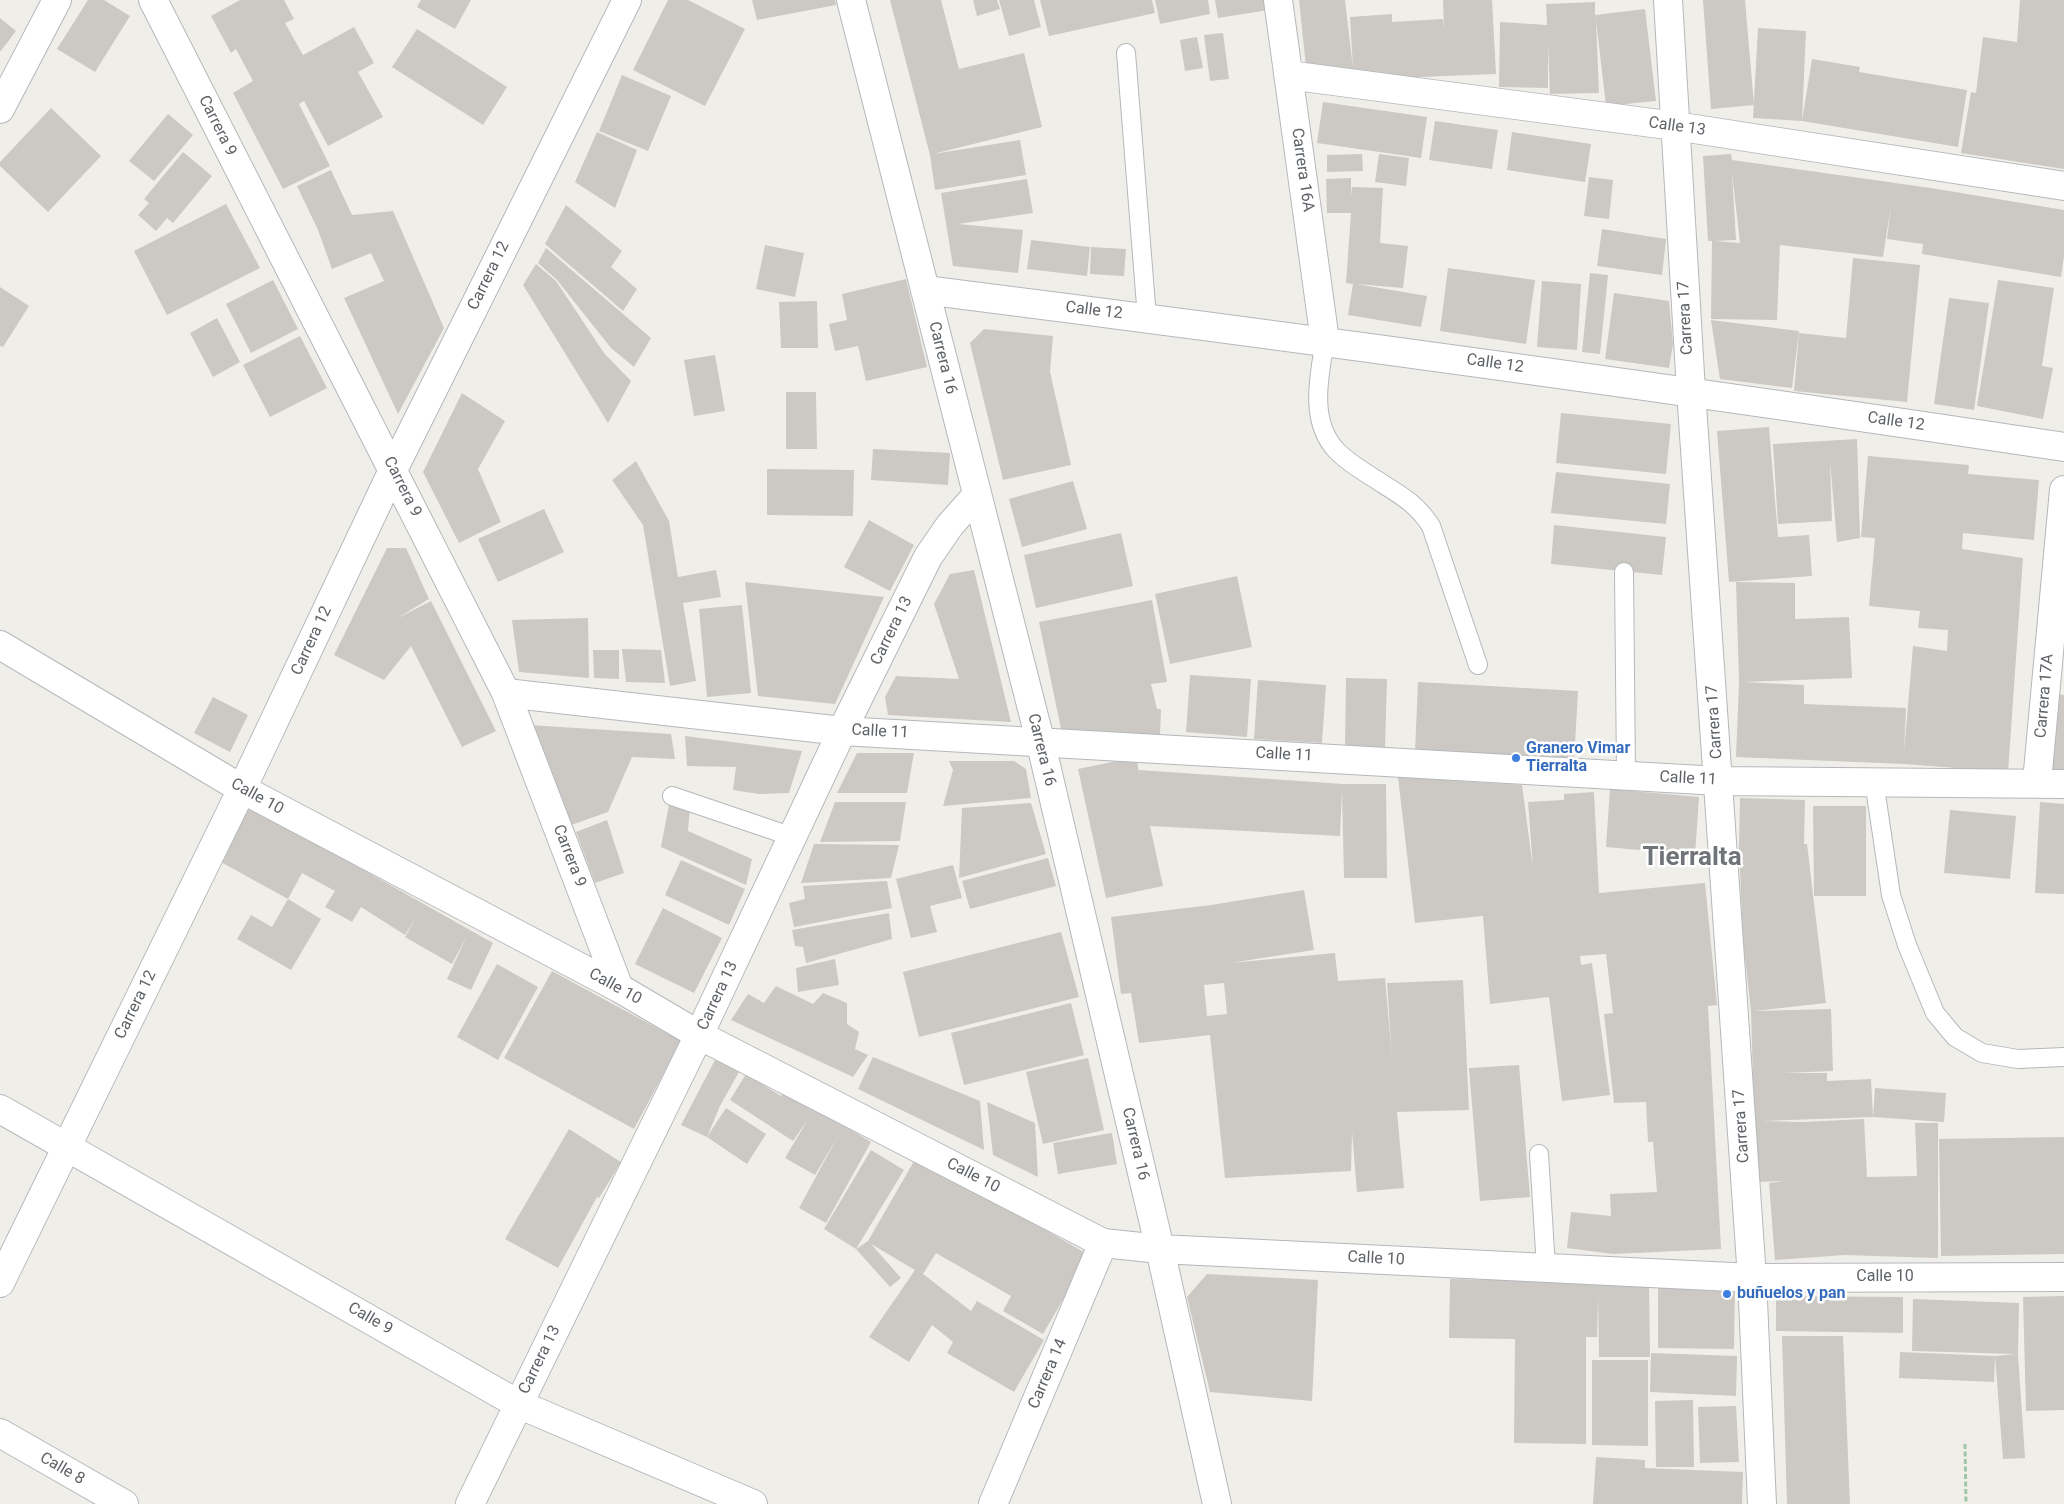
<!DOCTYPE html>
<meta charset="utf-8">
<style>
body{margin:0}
canvas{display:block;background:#f0eee8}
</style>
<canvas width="2064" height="1504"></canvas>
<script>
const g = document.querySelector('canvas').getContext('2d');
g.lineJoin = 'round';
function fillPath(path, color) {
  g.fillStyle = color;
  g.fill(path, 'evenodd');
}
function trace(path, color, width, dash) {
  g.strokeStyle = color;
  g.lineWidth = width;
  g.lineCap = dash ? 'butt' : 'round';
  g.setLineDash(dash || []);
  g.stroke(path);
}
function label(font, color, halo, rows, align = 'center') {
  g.font = font + ' Roboto,sans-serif';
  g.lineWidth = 5;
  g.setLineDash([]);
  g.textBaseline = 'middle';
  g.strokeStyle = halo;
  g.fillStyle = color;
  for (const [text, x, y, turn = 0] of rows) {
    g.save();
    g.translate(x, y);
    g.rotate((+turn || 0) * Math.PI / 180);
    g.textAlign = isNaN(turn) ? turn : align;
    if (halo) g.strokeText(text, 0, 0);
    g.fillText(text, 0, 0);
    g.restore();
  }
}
fillPath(new Path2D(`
 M88,0H104L130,16L95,72L57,49Z
 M240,0H284L294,19L285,23L303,55L354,27L374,63L358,72L383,117L328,146L304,101L299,104L330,166L283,189L233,93L253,81L236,49L231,53L211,16Z
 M421,0H471L455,29L417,7Z
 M668,0H688L745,29L705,106L633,70Z
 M752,0H835L836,5L757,20Z
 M890,0H941L959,69L1024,53L1042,127L933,154L1020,140L1026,175L935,190L930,155Z
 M973,0H997L1000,9L977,16Z
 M999,0H1034L1041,27L1009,36Z
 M1040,0H1152L1155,13L1049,36Z
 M1155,0H1208L1210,14L1160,24Z
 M1215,0H1266L1268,10L1218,18Z
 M1299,0H1345L1353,68L1350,17L1392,14V22L1443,19L1444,29L1443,0H1492L1496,74L1396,78L1395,75L1354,77L1306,67Z
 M1703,0H1745L1754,105L1711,109Z
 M2020,0H2064V169L1961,153L1971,92L1976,93L1983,37L2017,42Z
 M1595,2V15L1645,9L1656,101L1606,106L1596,20L1599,93L1550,94L1548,44V88L1499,87L1500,22L1547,25L1546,4Z
 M0,18L16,31L0,52Z
 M1758,28L1806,31L1802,121L1753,118Z
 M417,29L507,87L483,125L392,67Z
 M1223,33L1229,79L1210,81L1204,35Z
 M1197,37L1203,68L1185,71L1180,40Z
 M1812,59L1860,67L1859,72L1967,90L1958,147L1802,121Z
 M622,75L671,96L648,151L599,131Z
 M1323,102L1427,117L1421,158L1317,143Z
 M51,108L101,156L48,212L0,166V162Z
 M168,114L193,135L154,181L129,161Z
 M1435,121L1498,130L1492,169L1429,160Z
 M597,132L637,150L615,208L575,182Z
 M1512,132L1591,144L1585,182L1507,170Z
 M183,152L212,176L173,223L167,218L156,231L138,215L149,203L144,199Z
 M1362,154L1363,171L1327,172V155Z
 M1379,154L1409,158L1406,186L1375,182Z
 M1731,154L1732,160L1931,188L2064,210V256L2061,277L1922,254L1923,244L1887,239L1891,205L1883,257L1780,245L1777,320L1711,319L1712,241H1708L1703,156ZM1732,173L1740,243L1715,241L1736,240Z
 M331,170L352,215L393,211L444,328L398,414L344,298L384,281L371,253L332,269L318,230L297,186Z
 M1589,177L1613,180L1609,219L1584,216Z
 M1351,178V196L1352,187L1383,188L1380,243L1408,246L1403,288L1356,284L1427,296L1421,327L1348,315L1353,284L1346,283L1351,213H1327L1326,179Z
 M1027,179L1033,213L958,224L1023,230L1018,273L953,266L941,193Z
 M226,204L260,268L167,315L134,251Z
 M566,205L622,251L611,267L637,289L623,311L545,244Z
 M1602,229L1666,239L1662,275L1597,266Z
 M1031,240L1090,247L1087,276L1027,269Z
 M765,245L804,253L795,297L756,289Z
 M1091,247L1126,249L1124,276L1090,274Z
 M546,248L651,338L634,367L611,348L557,280L538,263Z
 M1853,258L1920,265L1907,402L1794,391L1799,333L1846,338Z
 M536,264L556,281L604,353L631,381L608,423L523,285Z
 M1448,268L1535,280L1526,344L1440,331Z
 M1590,273L1608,275L1600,354L1582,352Z
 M906,279L927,367L866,381L858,346L835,351L829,324L847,320L842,294Z
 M273,280L298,329L251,353L226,304Z
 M1998,280L2054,288L2042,366L2053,368L2043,419L1977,406Z
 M1542,281L1581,284L1577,350L1537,347Z
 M0,287L29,306L3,347L0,346Z
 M1614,293L1669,301L1673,344L1669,368L1605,359Z
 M1949,298L1989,303L1974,410L1934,404Z
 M817,301L818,348H781L779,302Z
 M217,318L240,362L213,377L190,333Z
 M1711,320L1799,331L1792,388L1720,379Z
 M984,329L1053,336L1050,372L1071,465L1003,480L970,343Z
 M300,336L327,388L270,417L243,365Z
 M715,355L725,411L694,416L684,360Z
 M786,392H816L817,449H786Z
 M462,393L505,421L478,469L501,522L459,543L423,472Z
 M1561,413L1671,424L1666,474L1556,463Z
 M1769,427L1778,537L1809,535L1812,576L1729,582L1717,431Z
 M1857,439L1860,538L1837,542L1830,461L1832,521L1778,524L1773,444Z
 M873,449L950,453L948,485L871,480Z
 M1868,456L1969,465L1968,474L2039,480L2034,540L1963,533L1962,549L2023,558L2008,772L1904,764L1736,757L1739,682L1736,582L1795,583V619L1849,617L1852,678L1743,682L1804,685V704L1906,708L1904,753L1913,646L1947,651L1948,630L1918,628L1920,611L1869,606L1875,538L1861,537Z
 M636,461L669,521L678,577L716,570L721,597L683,603L696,681L670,686L643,525L612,480Z
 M767,469L854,470L853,516L767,515Z
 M1556,472L1670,484L1666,524L1551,513Z
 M1073,481L1087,529L1022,547L1009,499Z
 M544,509L564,552L498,582L478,539Z
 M869,520L914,545L890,591L844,567Z
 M1554,525L1666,537L1662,575L1551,564Z
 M1121,533L1133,586L1036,608L1024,555Z
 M387,548H406L429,599L396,619L431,601L496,731L462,747L411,646L384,680L334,655Z
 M974,570L1011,722L888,715L885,697L896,676L959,679L934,604L950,574Z
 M1237,576L1252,647L1170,664L1155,594Z
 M745,582L884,597L835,704L758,696Z
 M1152,600L1167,682L1151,684L1157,709H1161L1160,735L1061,729L1039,622Z
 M742,605L751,693L707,697L699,609Z
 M588,618L589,678L519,672L512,620Z
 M622,649L661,650L665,683L626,682Z
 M593,650H619V679L594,678Z
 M1190,675L1251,679L1247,737L1186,732Z
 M1346,678L1387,679L1385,748L1345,747Z
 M1258,680L1326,685L1322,743L1254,739Z
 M1418,682L1578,691L1574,761L1415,752Z
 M2056,694L2064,695V770L2052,769Z
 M213,697L248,715L230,752L194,733Z
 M529,725L671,734L675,759L632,757L608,812L571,825Z
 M685,736L802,751L789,793L759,794L733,790L736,767L687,766Z
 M857,753H914L907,793H837Z
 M1136,757L1140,777L1139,770L1343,784H1386L1387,878H1344L1342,790L1340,836L1150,826L1163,886L1106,898L1078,769Z
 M949,761H1014L1026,769L1031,798L943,806L953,770Z
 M1398,777L1522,785L1533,868L1528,802L1564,800V794L1594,792L1599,893L1705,883L1717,1005L1708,1006L1721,1249L1613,1254L1567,1248L1571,1212L1611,1216L1610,1194L1657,1192L1653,1142H1648L1646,1102L1614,1103L1604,1014L1613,1013L1606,954L1580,956L1581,965L1592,963L1610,1095L1562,1101L1549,997L1490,1004L1483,916L1415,923Z
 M1610,789L1699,797L1695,855L1606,847Z
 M1740,798L1805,800L1804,844H1807L1826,1003L1754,1011L1831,1009L1833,1071L1783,1073H1827V1081L1871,1079L1873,1117L1875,1088L1946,1093L1944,1122L1873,1117L1762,1121L1802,1122L1864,1119L1867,1177L1917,1176L1915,1123H1938V1258L1845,1255L1775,1260L1769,1183L1784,1181L1756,1182L1751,1011L1743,939L1739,847Z
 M670,799L690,806L688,831L752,859L746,885L661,847Z
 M835,802H906L900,841L820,842Z
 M2040,802L2064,804V894L2035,893Z
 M1031,803L1046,854L959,878L962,808Z
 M250,806L493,943L471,990L447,979L467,936L452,964L405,937L417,916L405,935L361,907L352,922L325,907L335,891L302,873L288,899L219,861Z
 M1813,806H1866V896H1814Z
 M1950,810L2016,816L2010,879L1944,873Z
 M607,820L624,873L595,883L576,832Z
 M814,844L899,845L891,878L801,883Z
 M1048,858L1056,886L970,909L962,881Z
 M681,860L745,889L729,925L665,895Z
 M953,865L962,898L930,906L937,932L911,938L896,879Z
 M887,881L892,908L794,927L789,903L805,899L803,886Z
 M1304,890L1314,950L1230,963L1335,953L1338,981L1385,978L1392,1057L1387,983L1463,980L1469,1110L1397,1112L1404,1188L1357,1192L1352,1132L1351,1171L1225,1178L1210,1035L1139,1043L1131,993L1121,994L1111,917L1211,905ZM1224,983L1227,1014L1207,1016L1204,985Z
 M288,899L321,919L291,970L237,939L251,915L272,927Z
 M663,908L722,938L694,993L635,964Z
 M889,913L892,939L806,963L803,947L795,946L792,930Z
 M1061,932L1079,997L919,1037L903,972Z
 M835,959L839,985L798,992L796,968Z
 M497,964L538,987L498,1060L457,1037Z
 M552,971L681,1041L634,1129L504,1058Z
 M776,986L813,1004L823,993L847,1003V1024L859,1032L855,1049L868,1055L853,1077L731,1020L748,994L764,1003Z
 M1071,1003L1084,1055L964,1085L951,1033Z
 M873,1057L980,1101L984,1150L858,1089Z
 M716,1058L739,1072L720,1106L707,1137L726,1108L766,1134L747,1164L707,1137L681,1125Z
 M1088,1058L1104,1130L1043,1144L1026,1072Z
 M1519,1065L1530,1197L1480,1201L1469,1068Z
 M746,1074L781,1096L785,1090L871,1142L826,1223L799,1208L838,1136L815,1175L785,1158L807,1121L793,1141L730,1100Z
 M987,1102L1035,1123L1038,1177L993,1155Z
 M569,1129L621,1162L599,1198L597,1197L558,1268L505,1239Z
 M1112,1133L1117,1164L1058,1174L1053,1143Z
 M2064,1137V1254L1941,1256L1939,1139Z
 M871,1150L904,1170L856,1249L824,1229Z
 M917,1156L1089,1255L1043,1334L1003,1311L1011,1296L936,1253L923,1274L971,1311L977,1301L1044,1340L1014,1392L947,1353L953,1342L932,1325L909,1362L869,1337L915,1270L871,1244L901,1278L890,1287L856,1249L868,1241Z
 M1207,1274L1318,1280L1312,1401L1210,1392L1187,1297Z
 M1450,1279L1649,1283L1650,1357H1599L1598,1296L1597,1337H1586V1444L1514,1443L1515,1339L1449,1338Z
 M1658,1288L1735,1289L1734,1349L1658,1348Z
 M1776,1296L1903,1297V1333L1776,1331Z
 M2064,1296V1410L2026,1411L2023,1297Z
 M1913,1299L2019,1303L2018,1354L2025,1458L2003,1459L1995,1356L1994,1382L1899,1378L1900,1352L1995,1356L2016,1354L1912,1351Z
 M1782,1336H1843L1850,1504H1787Z
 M1651,1353L1737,1356L1736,1396L1650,1392Z
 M1592,1360H1648V1446L1592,1445Z
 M1693,1400L1694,1467H1656L1655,1401Z
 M1736,1406L1739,1462L1700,1463L1698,1407Z
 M1596,1457L1645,1460V1468L1743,1472L1742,1504H1593Z`), '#ccc9c4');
const service = new Path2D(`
 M1126,53L1147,318
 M1325,341C1319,376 1309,421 1336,450C1349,464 1368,474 1383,484C1404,497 1417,505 1431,526L1478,665
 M1624,572L1626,775
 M1874,781L1891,895L1907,945L1935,1013L1955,1037L1982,1053L2018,1059L2064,1057
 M672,796L793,837
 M1539,1154L1546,1268`);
const minor = new Path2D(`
 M153,0L506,693L619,988
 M1278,0L1325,341
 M1668,0L1691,391L1752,1278L1762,1504
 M1288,75L1675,126L2064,186
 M0,109L57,0
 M925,290C1305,338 1685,390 2064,447
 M0,645L242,789L619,988L699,1035L1103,1243
 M506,693L842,731L1719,781L2064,784
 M2037,782L2064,490
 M0,1109L518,1404L753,1504
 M0,1283L242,789L393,470L627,0
 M0,1433L124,1504
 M470,1504L699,1035L842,731L928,557L950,525L976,496`);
const secondary = new Path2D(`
 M851,0L1040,740L1160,1249L1217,1504
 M993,1504L1103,1243L1160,1249L1752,1278L2064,1277`);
trace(service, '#b5b8bb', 20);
trace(minor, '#b5b8bb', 30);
trace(secondary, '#b4b7bb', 30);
trace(new Path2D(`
 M1965,1444L1966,1504`), '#a0c6aa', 3, [5, 2.5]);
trace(service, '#fff', 18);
trace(minor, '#fff', 28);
trace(secondary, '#fff', 28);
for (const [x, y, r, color] of [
 [1516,758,5,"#3f7fe0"],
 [1727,1294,5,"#3f7fe0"]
]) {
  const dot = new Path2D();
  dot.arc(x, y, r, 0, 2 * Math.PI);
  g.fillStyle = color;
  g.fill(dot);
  trace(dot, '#fff', 2);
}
label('16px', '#5f6367', '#fff', [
 ["Carrera 9",217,126,63],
 ["Calle 13",1677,127,8],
 ["Carrera 16A",1302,170,82],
 ["Carrera 12",489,276,-64],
 ["Calle 12",1094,311,7],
 ["Carrera 17",1686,318,-93],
 ["Carrera 16",942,358,76],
 ["Calle 12",1495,364,8],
 ["Calle 12",1896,422,8],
 ["Carrera 9",402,487,63],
 ["Carrera 13",892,631,-64],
 ["Carrera 12",312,641,-65],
 ["Carrera 17A",2045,696,-85],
 ["Carrera 17",1715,722,-94],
 ["Calle 11",880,732,3],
 ["Carrera 16",1041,750,76],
 ["Calle 11",1284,755,3],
 ["Calle 11",1688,779,3],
 ["Calle 10",257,797,29],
 ["Carrera 9",569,856,69],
 ["Calle 10",615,987,29],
 ["Carrera 13",718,996,-65],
 ["Carrera 12",136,1005,-64],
 ["Carrera 17",1742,1126,-94],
 ["Carrera 16",1135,1144,77],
 ["Calle 10",973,1176,27],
 ["Calle 10",1376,1259,3],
 ["Calle 10",1885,1277],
 ["Calle 9",370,1319,30],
 ["Carrera 13",540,1360,-64],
 ["Carrera 14",1048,1374,-67],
 ["Calle 8",62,1469,30]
]);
label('bold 16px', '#366cbe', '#fff', [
 ["Granero Vimar",1526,749],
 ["Tierralta",1526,767],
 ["buñuelos y pan",1737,1294]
], 'left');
label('bold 26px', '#707479', '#fff', [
 ["Tierralta",1692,858]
]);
</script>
